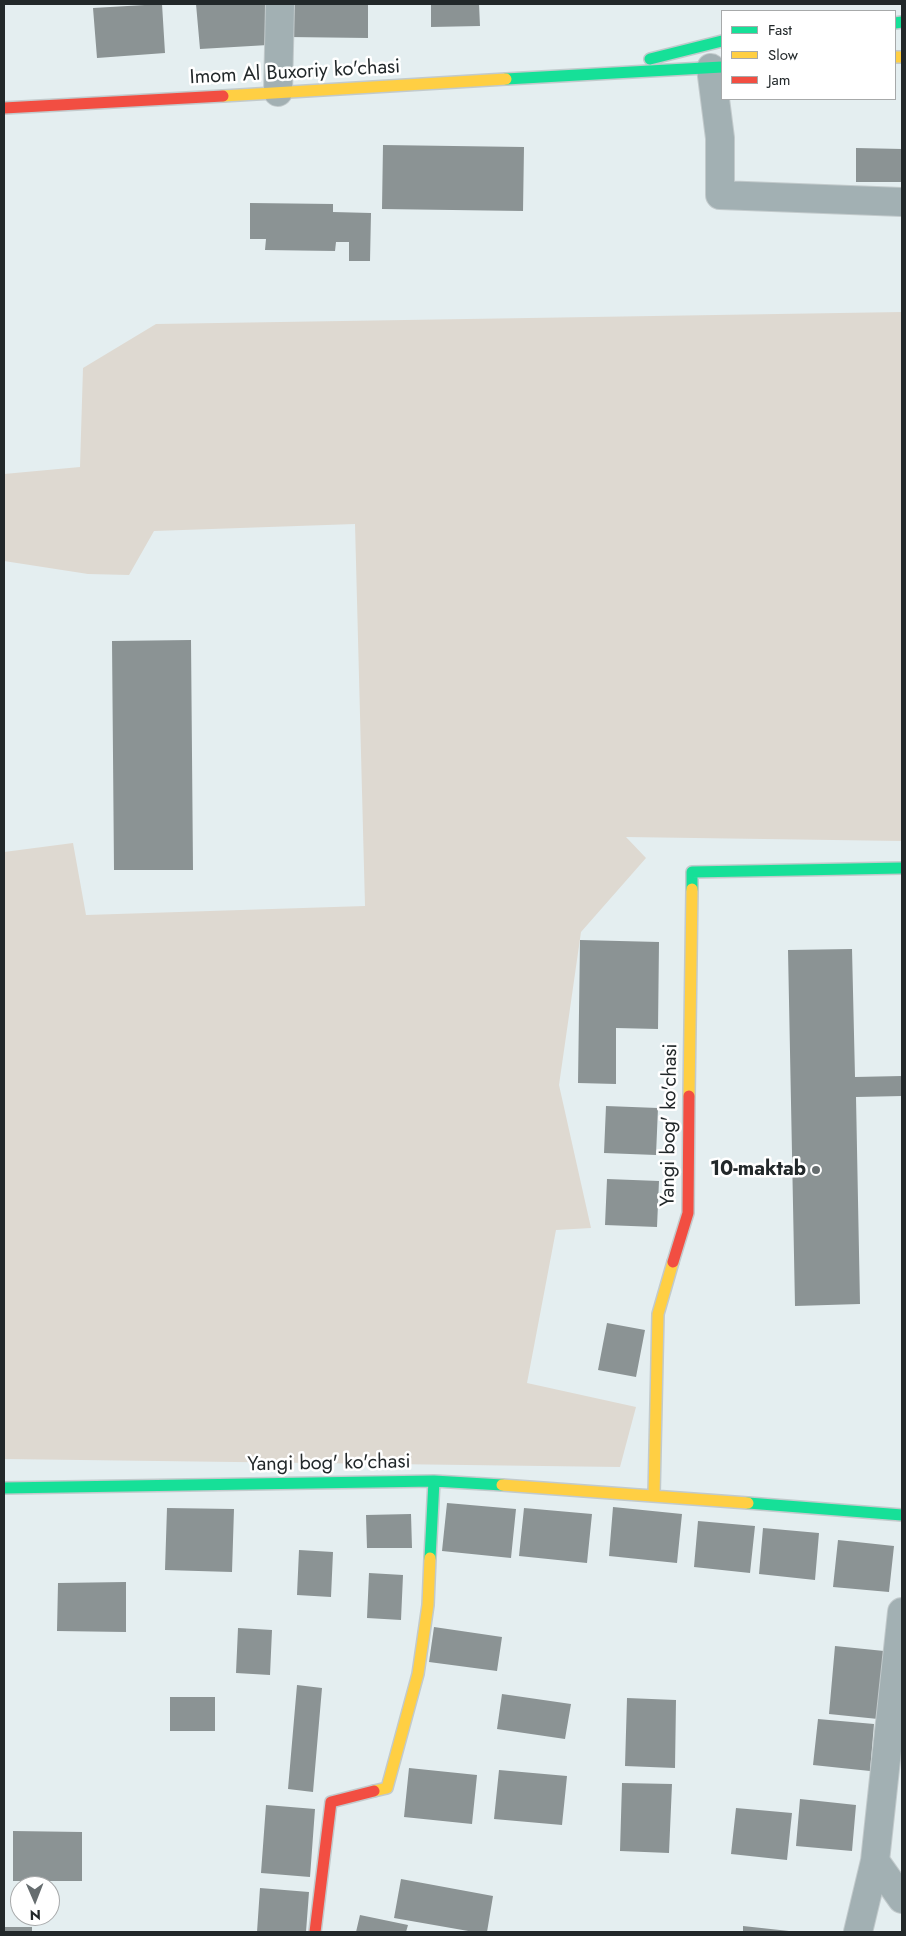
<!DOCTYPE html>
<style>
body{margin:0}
#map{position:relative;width:906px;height:1936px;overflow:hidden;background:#e4eef0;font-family:Jost,sans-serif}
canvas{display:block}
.frame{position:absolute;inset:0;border:5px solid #22282a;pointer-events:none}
.legend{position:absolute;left:721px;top:10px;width:175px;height:90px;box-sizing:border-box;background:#fff;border:1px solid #a7a9aa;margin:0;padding:6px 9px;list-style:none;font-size:15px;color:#22282a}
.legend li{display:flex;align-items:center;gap:10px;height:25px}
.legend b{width:25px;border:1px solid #a7a9aa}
.north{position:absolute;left:10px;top:1876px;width:50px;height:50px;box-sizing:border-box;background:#fff;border:1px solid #a7a9aa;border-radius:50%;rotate:179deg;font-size:14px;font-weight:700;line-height:20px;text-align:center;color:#22282a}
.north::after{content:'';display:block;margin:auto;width:18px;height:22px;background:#666d6f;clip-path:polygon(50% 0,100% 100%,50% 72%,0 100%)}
</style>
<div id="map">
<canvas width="906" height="1936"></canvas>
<div class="frame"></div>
<ul class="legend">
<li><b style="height:6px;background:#16e098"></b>Fast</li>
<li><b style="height:6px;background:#ffcf43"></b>Slow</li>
<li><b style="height:6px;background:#f24e42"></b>Jam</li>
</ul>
<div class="north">N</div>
</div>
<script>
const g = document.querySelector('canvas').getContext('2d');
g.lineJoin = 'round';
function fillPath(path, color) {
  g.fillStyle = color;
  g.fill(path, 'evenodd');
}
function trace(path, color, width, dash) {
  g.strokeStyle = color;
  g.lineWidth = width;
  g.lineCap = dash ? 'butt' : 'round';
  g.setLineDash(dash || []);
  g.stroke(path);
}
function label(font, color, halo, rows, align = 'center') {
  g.font = font + ' Jost,sans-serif';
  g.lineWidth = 5;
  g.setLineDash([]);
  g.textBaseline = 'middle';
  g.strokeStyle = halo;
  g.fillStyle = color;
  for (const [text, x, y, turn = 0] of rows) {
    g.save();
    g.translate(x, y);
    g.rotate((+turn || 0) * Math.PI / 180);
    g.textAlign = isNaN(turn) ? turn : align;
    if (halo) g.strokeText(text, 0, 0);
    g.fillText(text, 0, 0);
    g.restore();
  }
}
fillPath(new Path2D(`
 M902,312V841L626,837L646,858L581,932L559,1085L591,1228L556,1230L527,1383L636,1407L620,1467L4,1459V852L73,843L86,915L365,906L355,524L154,531L129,575L88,574L4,561V474L80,467L83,368L156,324Z`), '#ded9d1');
fillPath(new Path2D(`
 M162,4L165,53L97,58L93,8Z
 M196,4H265L268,45L200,49Z
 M290,4H368V38L289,37Z
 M431,4H479L480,26L431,27Z
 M383,145L524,147L523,211L382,209Z
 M856,148L902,149V182H856Z
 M250,203L333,204V212L371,213L370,261H349V242H336L335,251L265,250L266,239H250Z
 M191,640L193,870H114L112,641Z
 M580,940L659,942L658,1029L616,1028V1084L578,1083Z
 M852,949L855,1077L902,1076V1096L856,1097L860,1304L795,1306L788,950Z
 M606,1106L658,1108L656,1155L604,1153Z
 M607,1179L659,1181L657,1227L605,1225Z
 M607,1323L645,1330L636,1377L598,1370Z
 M447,1503L516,1509L511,1558L442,1551Z
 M613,1507L682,1514L677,1563L609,1556Z
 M167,1508L234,1509L232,1572L165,1570Z
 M524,1508L592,1514L587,1563L519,1556Z
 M411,1514L412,1548H367L366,1515Z
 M698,1521L755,1526L750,1573L694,1567Z
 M763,1528L819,1533L815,1580L759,1574Z
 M838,1540L894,1546L889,1592L833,1587Z
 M299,1550L333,1552L331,1597L297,1595Z
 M369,1573L403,1575L401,1620L367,1618Z
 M126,1582V1632L57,1631L58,1583Z
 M434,1627L502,1637L497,1671L429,1662Z
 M238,1628L272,1630L270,1675L236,1673Z
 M835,1646L884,1651L878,1719L829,1714Z
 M297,1685L322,1688L313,1792L288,1789Z
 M502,1694L571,1704L565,1739L497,1729Z
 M170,1697H215V1731H170Z
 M627,1698L676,1700L675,1768L625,1766Z
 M818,1719L874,1724L870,1771L813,1765Z
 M409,1768L477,1775L472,1824L404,1817Z
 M499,1770L567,1776L562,1825L494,1819Z
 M622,1783L672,1784L669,1853L620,1851Z
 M800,1799L856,1805L852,1851L796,1846Z
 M266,1805L315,1809L310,1877L261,1873Z
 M736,1808L792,1813L787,1860L731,1854Z
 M13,1831L82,1832V1881H13Z
 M401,1879L493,1896L487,1932H474L394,1918Z
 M260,1888L309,1892L306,1932H257Z
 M360,1915L408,1925L406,1932H356Z
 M743,1926L789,1931V1932H743Z
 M4,1927H32V1932H4Z`), '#8b9394');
const street = new Path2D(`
 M711,68L720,138V195L902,202
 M278,92L280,4
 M875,1861L902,1899
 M858,1932L875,1861L902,1612`);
const fast = new Path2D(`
 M895,23L902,22
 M650,59L722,41
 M506,79L722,67
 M692,889V872L902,868
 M4,1488L434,1481L502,1485
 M748,1503L902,1515
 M430,1558L434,1481`);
const slow = new Path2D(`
 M895,57H902
 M223,96L506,79
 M689,1096L692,889
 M502,1485L748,1503
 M654,1495L658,1314L673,1262
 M374,1791L387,1788L418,1674L428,1605L430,1558`);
const jam = new Path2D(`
 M4,108L223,96
 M673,1262L688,1213L689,1096
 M315,1932L331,1802L374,1791`);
trace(street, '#c2cacc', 30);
trace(fast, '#c2cacc', 14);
trace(slow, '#c2cacc', 14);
trace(jam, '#c2cacc', 14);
trace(street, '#a2b0b3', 28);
trace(fast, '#16e098', 11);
trace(slow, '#ffcf43', 11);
trace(jam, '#f24e42', 11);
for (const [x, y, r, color] of [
 [816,1170,5,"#666d6f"]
]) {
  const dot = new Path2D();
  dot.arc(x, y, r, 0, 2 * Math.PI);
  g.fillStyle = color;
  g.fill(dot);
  trace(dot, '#fff', 2);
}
label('20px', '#22282a', '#fff', [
 ["Imom Al Buxoriy ko'chasi",295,73,-3],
 ["Yangi bog' ko'chasi",670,1125,-89],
 ["Yangi bog' ko'chasi",329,1464,-1]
]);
label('bold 20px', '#22282a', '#fff', [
 ["10-maktab",806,1170]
], 'right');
</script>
